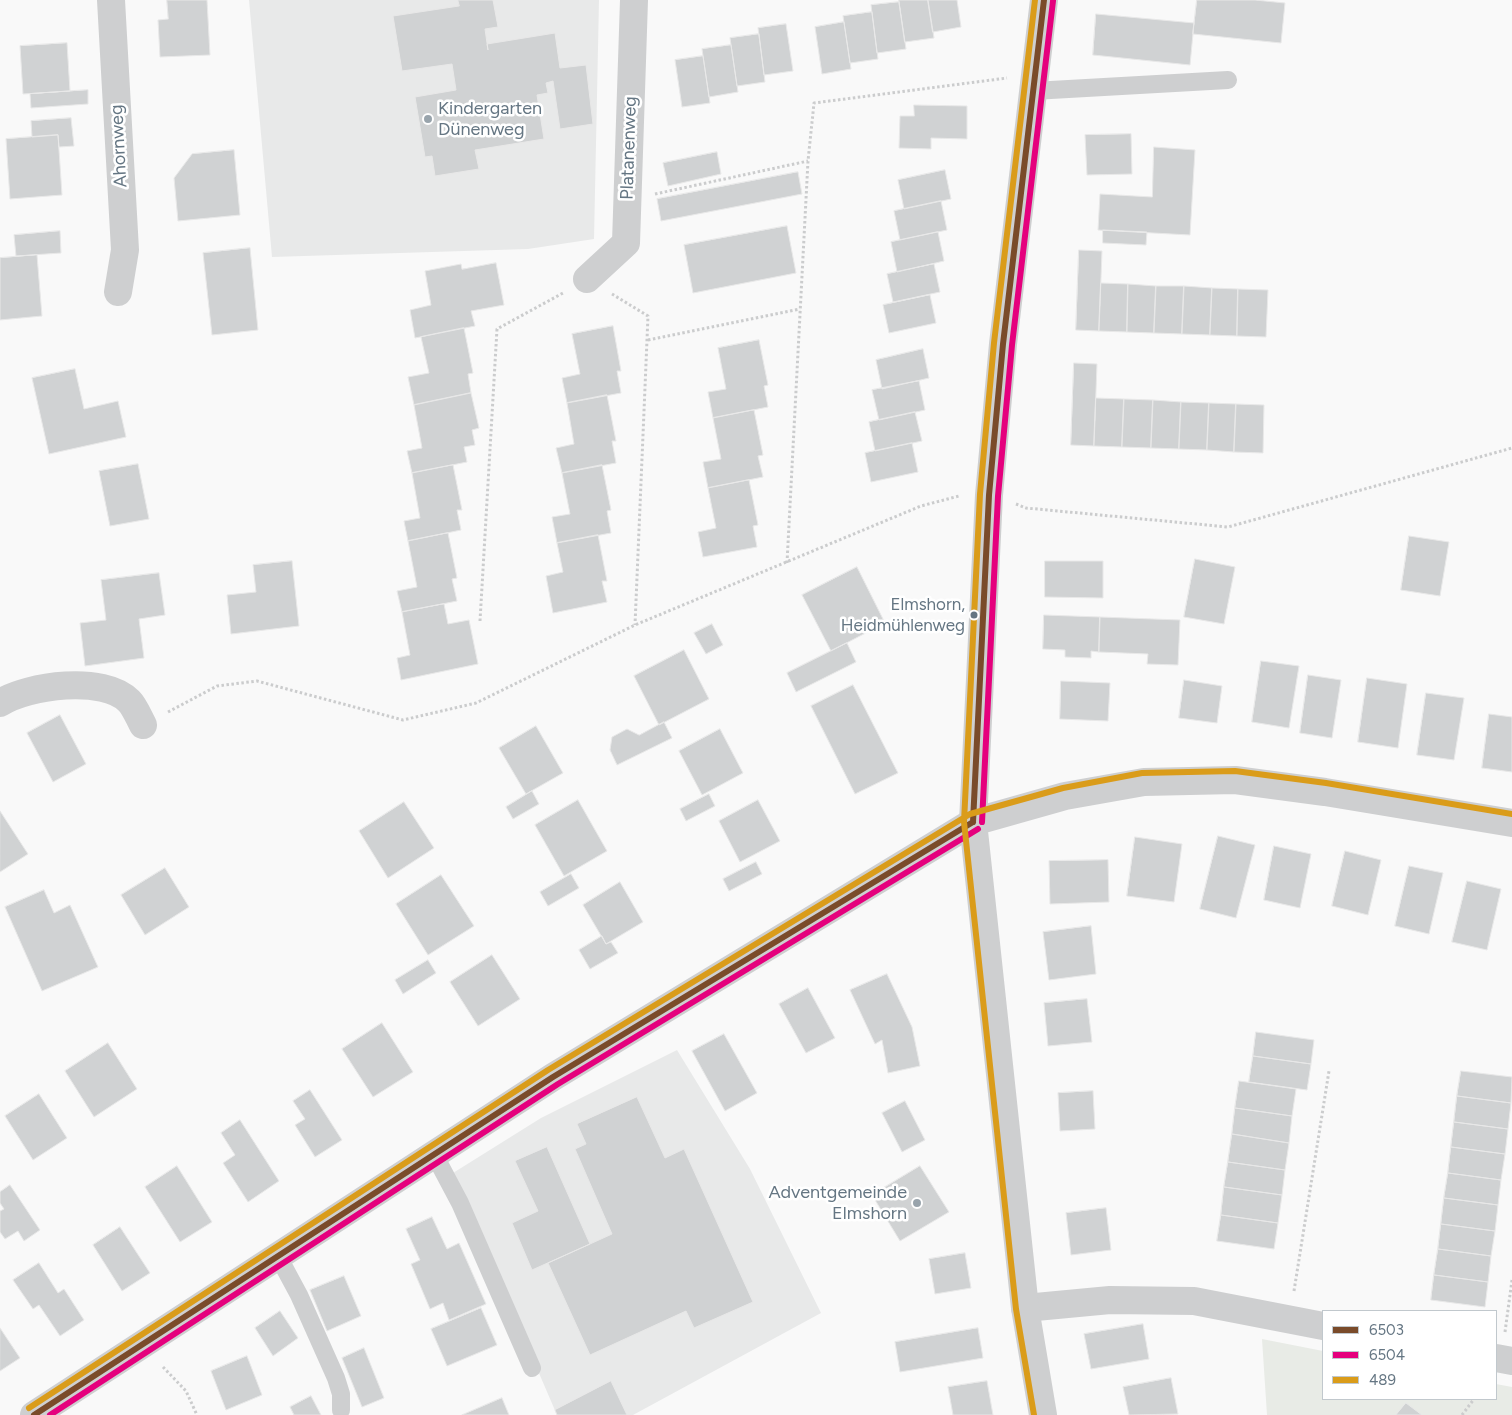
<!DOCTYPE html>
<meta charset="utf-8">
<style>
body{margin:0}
#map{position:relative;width:1512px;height:1415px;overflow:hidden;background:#f9f9f9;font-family:Figtree,sans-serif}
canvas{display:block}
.legend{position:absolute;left:1322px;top:1310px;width:175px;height:90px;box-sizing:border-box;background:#fff;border:1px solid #c1c8cd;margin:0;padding:6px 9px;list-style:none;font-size:15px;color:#657683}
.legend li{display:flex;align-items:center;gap:10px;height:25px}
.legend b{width:25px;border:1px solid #c1c8cd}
</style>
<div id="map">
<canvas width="1512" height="1415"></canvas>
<ul class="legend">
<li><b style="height:6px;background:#7a4b2a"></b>6503</li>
<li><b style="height:6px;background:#e5007d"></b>6504</li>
<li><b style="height:6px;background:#da9c1a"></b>489</li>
</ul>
</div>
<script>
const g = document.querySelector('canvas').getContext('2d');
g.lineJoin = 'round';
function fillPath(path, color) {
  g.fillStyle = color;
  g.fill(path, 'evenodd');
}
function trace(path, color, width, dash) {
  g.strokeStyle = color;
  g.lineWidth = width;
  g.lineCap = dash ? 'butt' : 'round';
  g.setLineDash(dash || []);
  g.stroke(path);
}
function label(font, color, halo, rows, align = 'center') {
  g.font = font + ' Figtree,sans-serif';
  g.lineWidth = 5;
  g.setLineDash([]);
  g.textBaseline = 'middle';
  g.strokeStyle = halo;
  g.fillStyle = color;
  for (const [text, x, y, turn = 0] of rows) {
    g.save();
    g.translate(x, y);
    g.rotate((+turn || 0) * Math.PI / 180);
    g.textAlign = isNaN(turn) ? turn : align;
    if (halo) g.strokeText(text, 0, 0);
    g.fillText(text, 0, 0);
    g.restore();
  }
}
fillPath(new Path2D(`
 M249,0H599L594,239L528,249L272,257Z
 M677,1050L750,1169L821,1313L633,1415H557L453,1173L541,1118Z`), '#e8e9e9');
fillPath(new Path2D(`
 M1262,1339L1323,1351V1399H1496V1384L1512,1387V1415H1267Z`), '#e8ebe6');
const building = new Path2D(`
 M167,0H207L210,55L160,57L158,20L168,19Z
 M458,0H493L498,27L485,29L488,50L487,44L555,33L560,68L586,65L593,124L560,129L553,81L546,83L548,93L537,95L544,139L475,150L479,169L435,176L432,156L425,157L415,97L456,90L452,64L402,71L393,16L459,6Z
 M899,0H928L934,38L905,42Z
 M928,0H957L961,27L933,32Z
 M1197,0H1255L1285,3L1281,43L1193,34Z
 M899,2L906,49L877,53L871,5Z
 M872,12L878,59L850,63L843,16Z
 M1096,14L1194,23L1190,65L1093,55Z
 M844,22L851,69L822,74L815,27Z
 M786,24L793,71L764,75L758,28Z
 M759,34L765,82L737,86L730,38Z
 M67,43L70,91L23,94L20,46Z
 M731,45L738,92L709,97L702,49Z
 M703,56L710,103L682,107L675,60Z
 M88,90V104L31,108L30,94Z
 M914,105L967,106V139L931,138V149L899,148L900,116H914Z
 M71,118L74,146L59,147L58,135L32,137L31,121Z
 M1131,134L1132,174L1087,175L1085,135Z
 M58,135L62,195L10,199L6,139Z
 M1154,147L1195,150L1190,235L1098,230L1100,194L1152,197Z
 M234,150L240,215L178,221L174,178L192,154Z
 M717,152L721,174L668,186L663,163Z
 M945,170L951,199L904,209L898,180Z
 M798,172L802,194L661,221L657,199Z
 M941,201L947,230L900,240L894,211Z
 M787,226L796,273L693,293L684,245Z
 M1103,230L1147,232L1146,245L1103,243Z
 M60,231L61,253L16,256L14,235Z
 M938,232L944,261L897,272L891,242Z
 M250,248L258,330L212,335L203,253Z
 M1079,250L1102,251L1099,331L1076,330Z
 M37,255L42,316L0,320V258Z
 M496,263L504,305L471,311L475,326L415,338L410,310L431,305L425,271L461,264L462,269Z
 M934,264L940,292L893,302L887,274Z
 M1101,283L1128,284L1127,332L1099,331Z
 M1128,284L1156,286L1154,333L1127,332Z
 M1156,286H1184L1182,334L1154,333Z
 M1184,286L1212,288L1210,335L1182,334Z
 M1212,288L1238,289L1237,336L1210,335Z
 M1238,289L1268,290L1266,337L1237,336Z
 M930,295L936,323L889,333L883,305Z
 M613,326L621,371H617L621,393L567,403L562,378L580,374L572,334Z
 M464,328L473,373L468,374L471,393L414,405L408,377L429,373L421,337Z
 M759,340L768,385L764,386L768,407L713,418L708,392L726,389L718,348Z
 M923,349L929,378L882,389L876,360Z
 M1074,363L1097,364L1094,446L1071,445Z
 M75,369L84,409L118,401L126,437L49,454L32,378Z
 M919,381L925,410L879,420L872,390Z
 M471,393L479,428L472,430L475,445L464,447L467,462L412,473L407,451L422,448L414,405Z
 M607,395L616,441H612L616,463L562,473L556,448L574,444L567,403Z
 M1096,398L1124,399L1122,447L1094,446Z
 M1124,399L1153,400L1151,448L1122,447Z
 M1153,400L1181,402L1179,449L1151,448Z
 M1181,402L1209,403L1207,450L1179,449Z
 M1209,403L1236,404L1234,452L1207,450Z
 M1236,404L1264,405L1263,453L1234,452Z
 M754,410L763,455L758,456L763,477L708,488L703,462L721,459L713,418Z
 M915,412L922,441L875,451L869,422Z
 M912,443L918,472L871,482L865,453Z
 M138,464L149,519L110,526L99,471Z
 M453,465L462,510H457L461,530L408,541L404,521L420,518L412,473Z
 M602,465L611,510L607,511L611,533L557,543L552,517L570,514L562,473Z
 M749,480L758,525L753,526L757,547L703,557L698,532L716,528L708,488Z
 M448,533L457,578L452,579L457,601L402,612L397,591L417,587L408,541Z
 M598,535L607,581H602L607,602L553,613L546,576L563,572L557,543Z
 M1409,536L1449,542L1440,596L1401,590Z
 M1195,559L1235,567L1224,624L1184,617Z
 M292,561L299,626L231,634L227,595L256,592L253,565Z
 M1045,561H1103V598L1045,597Z
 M857,567L885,623L831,651L802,595Z
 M159,573L165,615L139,619L144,658L85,666L80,623L106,620L101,580Z
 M444,604L448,624L469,620L478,664L401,680L397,658L410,655L402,612Z
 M1044,615L1100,617L1099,652L1091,651V658L1065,657V650L1043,649Z
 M1100,617L1180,620L1178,665L1147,664L1148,654L1099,652Z
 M712,624L723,645L706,654L694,633Z
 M847,643L856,662L796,692L787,673Z
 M684,650L709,699L659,725L634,676Z
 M1261,661L1299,666L1289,728L1252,722Z
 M1308,675L1341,680L1332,738L1300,733Z
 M1367,678L1407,684L1398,748L1358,742Z
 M1184,680L1222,686L1217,723L1179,718Z
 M1061,681L1110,683L1108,721L1060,719Z
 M853,685L898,773L855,794L811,706Z
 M1426,693L1464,698L1454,760L1417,755Z
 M1489,714L1512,717V772L1482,768Z
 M60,715L86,764L53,782L27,733Z
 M664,722L672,738L617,765L610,750L612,737L627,729L639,735Z
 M536,726L563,773L526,794L499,748Z
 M720,729L743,773L702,795L679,751Z
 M532,791L539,804L513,819L506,807Z
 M709,794L715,806L686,821L680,809Z
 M578,800L607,851L564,876L535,825Z
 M758,800L780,841L740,862L719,821Z
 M404,802L434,848L388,878L359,831Z
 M0,811L28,854L0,872Z
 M1218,836L1255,845L1236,918L1200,909Z
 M1135,837L1182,844L1174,902L1127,896Z
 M1274,846L1311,854L1300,908L1264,900Z
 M1345,851L1381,860L1368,915L1332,906Z
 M1108,860L1109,902L1050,904L1049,861Z
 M756,862L762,874L729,891L723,879Z
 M1409,866L1443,873L1429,934L1395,926Z
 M165,868L189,907L145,935L121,895Z
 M571,874L579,888L548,906L540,892Z
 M441,875L474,926L428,955L396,904Z
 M1467,881L1501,889L1487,950L1452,942Z
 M620,882L643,922L606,944L583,905Z
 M44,890L54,913L70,905L98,967L42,991L5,907Z
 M1091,926L1096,974L1049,980L1043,932Z
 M602,936L606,944L611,942L618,953L590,969L579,950Z
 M492,955L520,999L478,1026L450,982Z
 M428,960L436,973L403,994L395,980Z
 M887,974L912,1027L920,1066L888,1073L882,1040L875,1044L850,990Z
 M808,988L835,1038L806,1053L779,1004Z
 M1087,999L1092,1042L1048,1046L1044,1003Z
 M382,1023L413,1072L373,1097L342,1049Z
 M1256,1032L1314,1040L1311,1064L1253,1056Z
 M724,1034L757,1093L725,1111L692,1051Z
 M108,1043L137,1089L94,1117L65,1071Z
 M1253,1056L1311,1064L1307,1090L1249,1082Z
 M1461,1071L1512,1077L1511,1103L1457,1096Z
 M1239,1081L1296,1089L1292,1116L1235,1108Z
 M310,1090L342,1140L315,1157L295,1125L305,1119L293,1101Z
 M1093,1091L1095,1129L1060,1131L1058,1093Z
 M39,1094L67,1138L33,1160L5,1116Z
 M1457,1096L1511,1103L1508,1129L1454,1122Z
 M637,1097L665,1158L684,1149L753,1302L694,1328L686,1311L590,1355L548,1263L612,1234L575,1149L586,1144L577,1124Z
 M905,1101L925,1140L902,1152L882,1113Z
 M1235,1108L1292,1116L1289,1143L1232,1134Z
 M240,1120L279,1181L248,1202L223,1163L235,1155L221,1133Z
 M1454,1122L1508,1129L1505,1154L1451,1147Z
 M1232,1134L1289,1143L1285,1170L1228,1162Z
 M547,1147L590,1244L532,1270L512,1223L538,1211L515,1161Z
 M1451,1147L1505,1154L1501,1180L1448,1173Z
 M1228,1162L1285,1170L1282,1195L1224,1187Z
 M177,1166L212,1222L180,1242L145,1187Z
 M920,1166L949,1212L900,1241L872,1195Z
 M1448,1173L1501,1180L1498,1205L1444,1198Z
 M10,1185L40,1230L24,1241L18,1231L5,1239L0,1232V1211L4,1209L0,1203V1192Z
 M1224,1187L1282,1195L1278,1223L1221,1215Z
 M1444,1198L1498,1205L1495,1231L1441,1224Z
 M1106,1208L1111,1250L1071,1255L1066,1213Z
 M1221,1215L1278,1223L1274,1249L1217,1241Z
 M432,1217L447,1249L459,1243L486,1304L449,1320L443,1303L430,1309L411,1264L420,1260L406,1229Z
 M1441,1224L1495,1231L1491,1256L1438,1249Z
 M120,1227L150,1273L122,1291L93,1245Z
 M1438,1249L1491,1256L1488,1282L1434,1275Z
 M965,1253L971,1288L935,1294L929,1259Z
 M39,1263L58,1293L64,1289L84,1320L60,1336L39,1305L33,1309L13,1280Z
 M1434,1275L1488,1282L1485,1307L1431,1300Z
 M344,1276L361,1316L327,1331L310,1290Z
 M481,1308L497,1345L447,1366L431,1329Z
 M280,1311L298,1338L273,1356L255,1328Z
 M1143,1324L1149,1359L1091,1369L1084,1334Z
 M0,1328L20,1358L0,1371Z
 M978,1328L983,1358L900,1372L895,1342Z
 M364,1348L384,1398L362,1407L342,1358Z
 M247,1356L262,1395L226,1410L211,1371Z
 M1171,1378L1178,1414L1129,1415L1123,1387Z
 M611,1381L627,1415H557L555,1410Z
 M987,1381L993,1415H953L948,1387Z
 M311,1396L321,1415H294L290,1407Z
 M502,1398L509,1415H462Z
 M1406,1403L1422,1415H1396Z`);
fillPath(building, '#d0d2d3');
trace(building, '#e8e8e8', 1);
trace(new Path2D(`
 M655,194L808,161
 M612,294L648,316L635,625
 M648,340L800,309
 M1016,504L1026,508L1228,527L1512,448
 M787,563L808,161L814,103L1007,78
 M480,621L497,329L563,293
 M168,712L217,686L257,681L403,720L476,703L635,625L921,506L959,496
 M1294,1291L1329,1071
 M1505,1332L1512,1280
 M163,1367L186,1391L197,1415
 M1462,1415L1474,1399`), '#cbcccd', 3, [2.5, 2.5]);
trace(new Path2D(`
 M1033,91L1228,80
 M434,1154L460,1203L532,1368
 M278,1256L299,1295L336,1378L341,1394V1410`), '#cecfd0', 18);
trace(new Path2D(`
 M111,0L125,250L118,292
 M587,279L626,243L634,0
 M0,703C28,685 104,675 129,701C135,707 139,718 143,725
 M1025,1308L1110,1300L1194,1301L1323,1326
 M1496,1358L1512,1361
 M34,1415L553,1077L973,822`), '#cecfd0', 28);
trace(new Path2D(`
 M973,822L1065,796L1144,782L1235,780L1325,792L1512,823
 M1043,1415L1025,1308L973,822L989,495L1003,344L1044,0`), '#cecfd0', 28);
trace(new Path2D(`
 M973,822L989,495L1003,344L1044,0
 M34,1415L553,1077L973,822`), '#7a4b2a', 6);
trace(new Path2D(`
 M982,822L998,496L1012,345L1053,1
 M50,1415L558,1084L978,829`), '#e5007d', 6);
trace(new Path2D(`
 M29,1408L548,1070L970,814L1063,788L1142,773L1235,771L1326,783L1512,814
 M1034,1415L1016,1309L964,822L980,494L994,343L1035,0`), '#da9c1a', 6);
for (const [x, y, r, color] of [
 [428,119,5,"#99a4ac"],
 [974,615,4.5,"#657683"],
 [917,1203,5,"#99a4ac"]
]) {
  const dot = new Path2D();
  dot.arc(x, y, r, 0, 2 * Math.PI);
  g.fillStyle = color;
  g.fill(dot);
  trace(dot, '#fff', 2);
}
label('17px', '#657683', '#fff', [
 ["Elmshorn,",965,605],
 ["Heidmühlenweg",965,626]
], 'right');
label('18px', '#657683', '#fff', [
 ["Kindergarten",438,109],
 ["Dünenweg",438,130],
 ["Adventgemeinde",907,1193,"right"],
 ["Elmshorn",907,1214,"right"]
], 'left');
label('18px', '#657683', '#fff', [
 ["Ahornweg",119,146,-93],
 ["Platanenweg",629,148,-88]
]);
</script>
